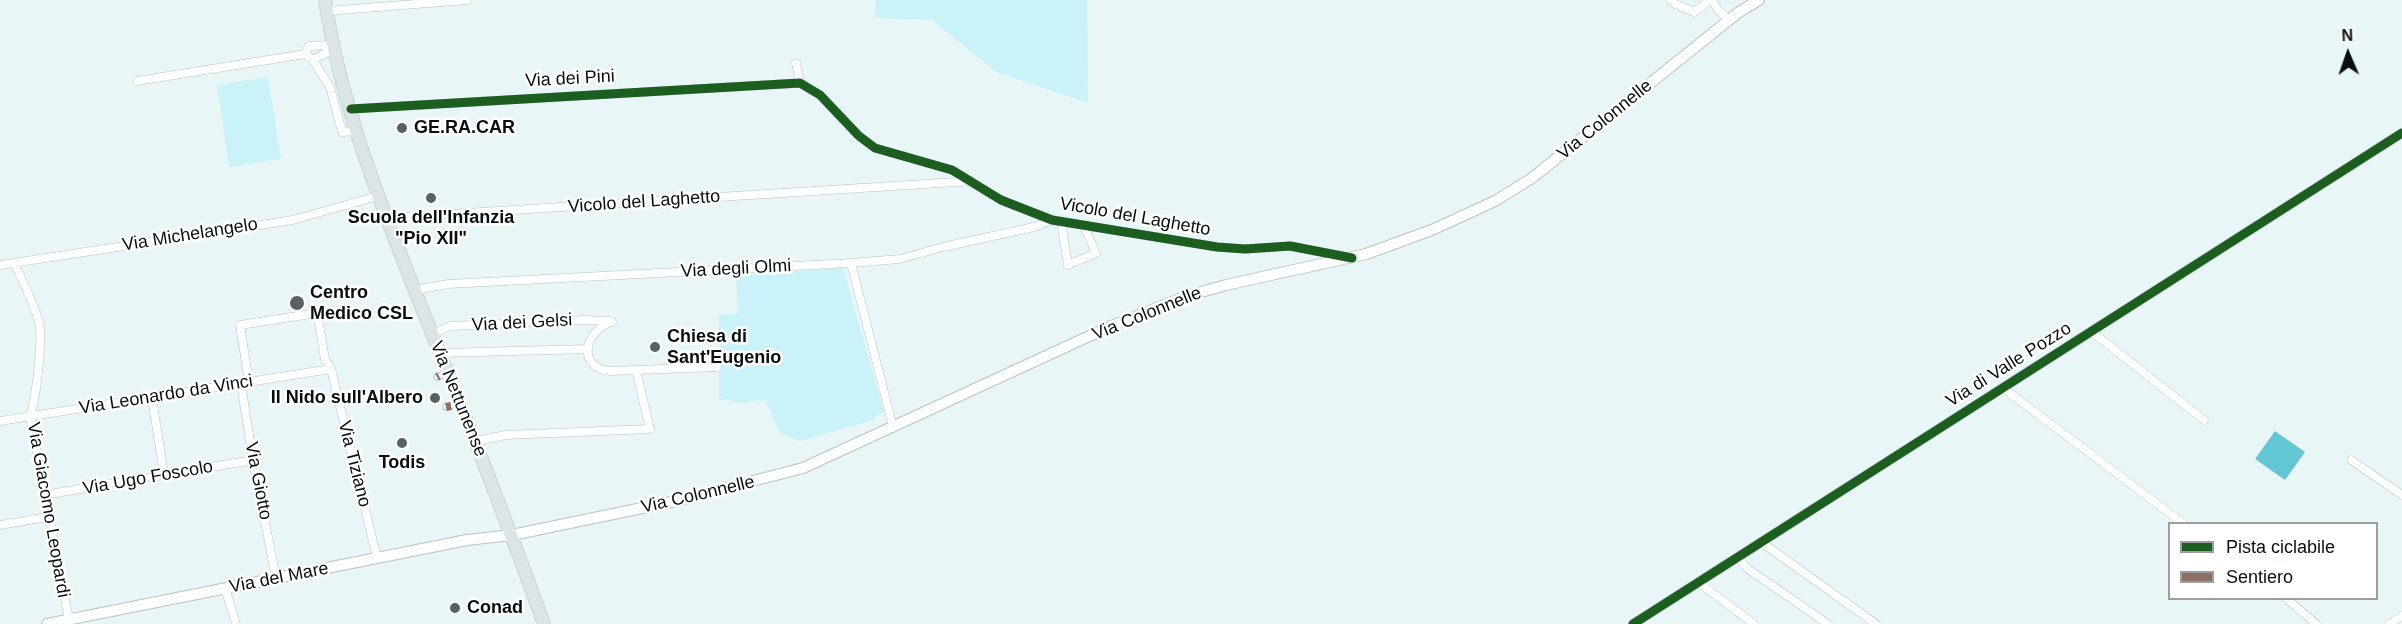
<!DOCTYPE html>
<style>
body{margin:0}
#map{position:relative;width:2402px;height:624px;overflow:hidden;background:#e9f6f8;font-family:Arial,sans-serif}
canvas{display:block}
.legend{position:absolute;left:2168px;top:522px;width:210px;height:78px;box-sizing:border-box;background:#fff;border:2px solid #9c9fa0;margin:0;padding:8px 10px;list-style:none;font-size:18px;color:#080f11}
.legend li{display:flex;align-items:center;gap:12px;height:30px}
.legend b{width:30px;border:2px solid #9c9fa0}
.north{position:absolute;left:2318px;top:24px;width:60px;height:60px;-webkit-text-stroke:4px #fff;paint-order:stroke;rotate:358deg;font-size:16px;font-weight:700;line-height:24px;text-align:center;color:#080f11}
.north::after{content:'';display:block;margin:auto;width:21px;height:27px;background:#080f11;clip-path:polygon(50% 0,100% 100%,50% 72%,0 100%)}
</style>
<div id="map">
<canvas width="2402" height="624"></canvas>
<ul class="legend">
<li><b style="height:8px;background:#1b5e20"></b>Pista ciclabile</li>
<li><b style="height:8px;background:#8d6e63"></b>Sentiero</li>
</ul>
<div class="north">N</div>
</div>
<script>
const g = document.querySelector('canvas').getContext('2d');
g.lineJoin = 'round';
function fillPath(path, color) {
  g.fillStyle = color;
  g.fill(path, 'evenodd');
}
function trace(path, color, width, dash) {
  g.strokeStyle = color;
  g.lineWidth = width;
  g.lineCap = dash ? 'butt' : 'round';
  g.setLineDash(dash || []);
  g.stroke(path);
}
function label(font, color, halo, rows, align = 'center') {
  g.font = font + ' Arial,sans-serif';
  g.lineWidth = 5;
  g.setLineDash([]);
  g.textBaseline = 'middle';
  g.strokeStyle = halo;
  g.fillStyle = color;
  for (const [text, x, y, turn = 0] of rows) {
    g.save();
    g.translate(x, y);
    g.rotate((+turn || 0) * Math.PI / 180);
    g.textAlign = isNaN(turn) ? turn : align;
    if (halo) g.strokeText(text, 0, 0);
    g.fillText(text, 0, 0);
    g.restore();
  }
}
fillPath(new Path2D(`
 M876,0H1087L1088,103L996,72L932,20L874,18Z
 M268,77L281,159L229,167L217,85Z
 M843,268L884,413L878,414L874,420L799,441L780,433L765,400L739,403L730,402V399L719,400V315L738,314L736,275Z`), '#c9f2f9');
fillPath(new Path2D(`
 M2275,431L2305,452L2285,480L2255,459Z`), '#63c6d4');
const pedestrian = new Path2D(`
 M437,377L439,376
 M446,407L451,406`);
const minor = new Path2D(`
 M1671,0L1675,4L1694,12L1710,0
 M1713,0L1717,9L1729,20
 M327,11L467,0
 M334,45L309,46L305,54L313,60L335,48
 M313,60L330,87L342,132L357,131
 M796,63L800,83
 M137,81L305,54
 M351,109L800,83L820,95L859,136L875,148L952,170L1001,200L1052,220L1217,247L1245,249L1290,246L1348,257
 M387,218L972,181
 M1061,222L1068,265L1096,253L1084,226
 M14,263C23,282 34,302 39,323C43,339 36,400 30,416L69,620
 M851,263L893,427
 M0,265L293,220L378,196
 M415,290L448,284L851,263L900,259L943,247L1034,227L1052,220
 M612,322C583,331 577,368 610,371L717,367
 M2092,332L2204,420
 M432,334L450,326L585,320L609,321
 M440,353L588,349
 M249,383L240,325L317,313L325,359L331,369L377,558
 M241,384L253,460L276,578
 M2003,388L2184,524
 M152,398L164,475
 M0,421L331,369
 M476,441L506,435L650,429L636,370
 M2351,460L2402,495
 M44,495L253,460
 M0,525L47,517
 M1761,542L1876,624
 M1737,557L1748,569L1828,624
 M1698,582L1754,624
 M225,588L236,624
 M2286,598L2316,624
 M2389,624L2402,616`);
const tertiary = new Path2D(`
 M1633,624L2402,133`);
const secondary = new Path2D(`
 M47,624L467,540L512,535L676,501L803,468L1109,327L1184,297L1226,285L1366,254L1432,230L1495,201L1532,178L1739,12L1759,0`);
const primary = new Path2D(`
 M325,0C341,108 383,210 423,311C465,415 506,519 544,624`);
trace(pedestrian, '#b9c3c4', 7);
trace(minor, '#b9c3c4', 9);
trace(tertiary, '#b9c3c4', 10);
trace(secondary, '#b9c3c4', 12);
trace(primary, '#cad1d2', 14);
trace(pedestrian, '#fcfefe', 5);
trace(minor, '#fcfefe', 8);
trace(tertiary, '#fcfefe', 9);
trace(secondary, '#fcfefe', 10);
trace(primary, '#dce5e6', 12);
trace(new Path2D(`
 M437,377L439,376
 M446,407L451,406`), '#8d6e63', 8, [15, 8]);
trace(new Path2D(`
 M351,109L800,83L820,95L859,136L875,148L952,170L1001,200L1052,220L1217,247L1245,249L1290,246L1352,258
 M1633,624L2402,133`), '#1b5e20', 9);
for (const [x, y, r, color] of [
 [402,128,6,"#576062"],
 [431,198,6,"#576062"],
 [297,303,8,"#576062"],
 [655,347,6,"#576062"],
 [435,398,6,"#576062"],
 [402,443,6,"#576062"],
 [455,608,6,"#576062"]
]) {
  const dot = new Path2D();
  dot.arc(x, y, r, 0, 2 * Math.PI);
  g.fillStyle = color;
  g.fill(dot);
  trace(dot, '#fff', 2);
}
label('18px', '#080f11', '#fff', [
 ["Via dei Pini",570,79,-3],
 ["Via Colonnelle",1605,120,-39],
 ["Vicolo del Laghetto",644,202,-4],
 ["Vicolo del Laghetto",1135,217,10],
 ["Via Michelangelo",190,235,-9],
 ["Via degli Olmi",736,269,-3],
 ["Via Colonnelle",1147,314,-22],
 ["Via dei Gelsi",522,323,-3],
 ["Via di Valle Pozzo",2009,365,-32],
 ["Via Leonardo da Vinci",166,395,-9],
 ["Via Nettunense",458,399,68],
 ["Via Tiziano",354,464,76],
 ["Via Ugo Foscolo",148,478,-10],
 ["Via Giotto",258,481,79],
 ["Via Colonnelle",698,495,-13],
 ["Via Giacomo Leopardi",48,510,80],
 ["Via del Mare",279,578,-11]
]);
label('bold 18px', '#080f11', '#fff', [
 ["GE.RA.CAR",414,128],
 ["Scuola dell'Infanzia",431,218,"center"],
 ["\"Pio XII\"",431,239,"center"],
 ["Centro",310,293],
 ["Medico CSL",310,314],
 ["Chiesa di",667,337],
 ["Sant'Eugenio",667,358],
 ["Il Nido sull'Albero",423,398,"right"],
 ["Todis",402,463,"center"],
 ["Conad",467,608]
], 'left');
</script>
